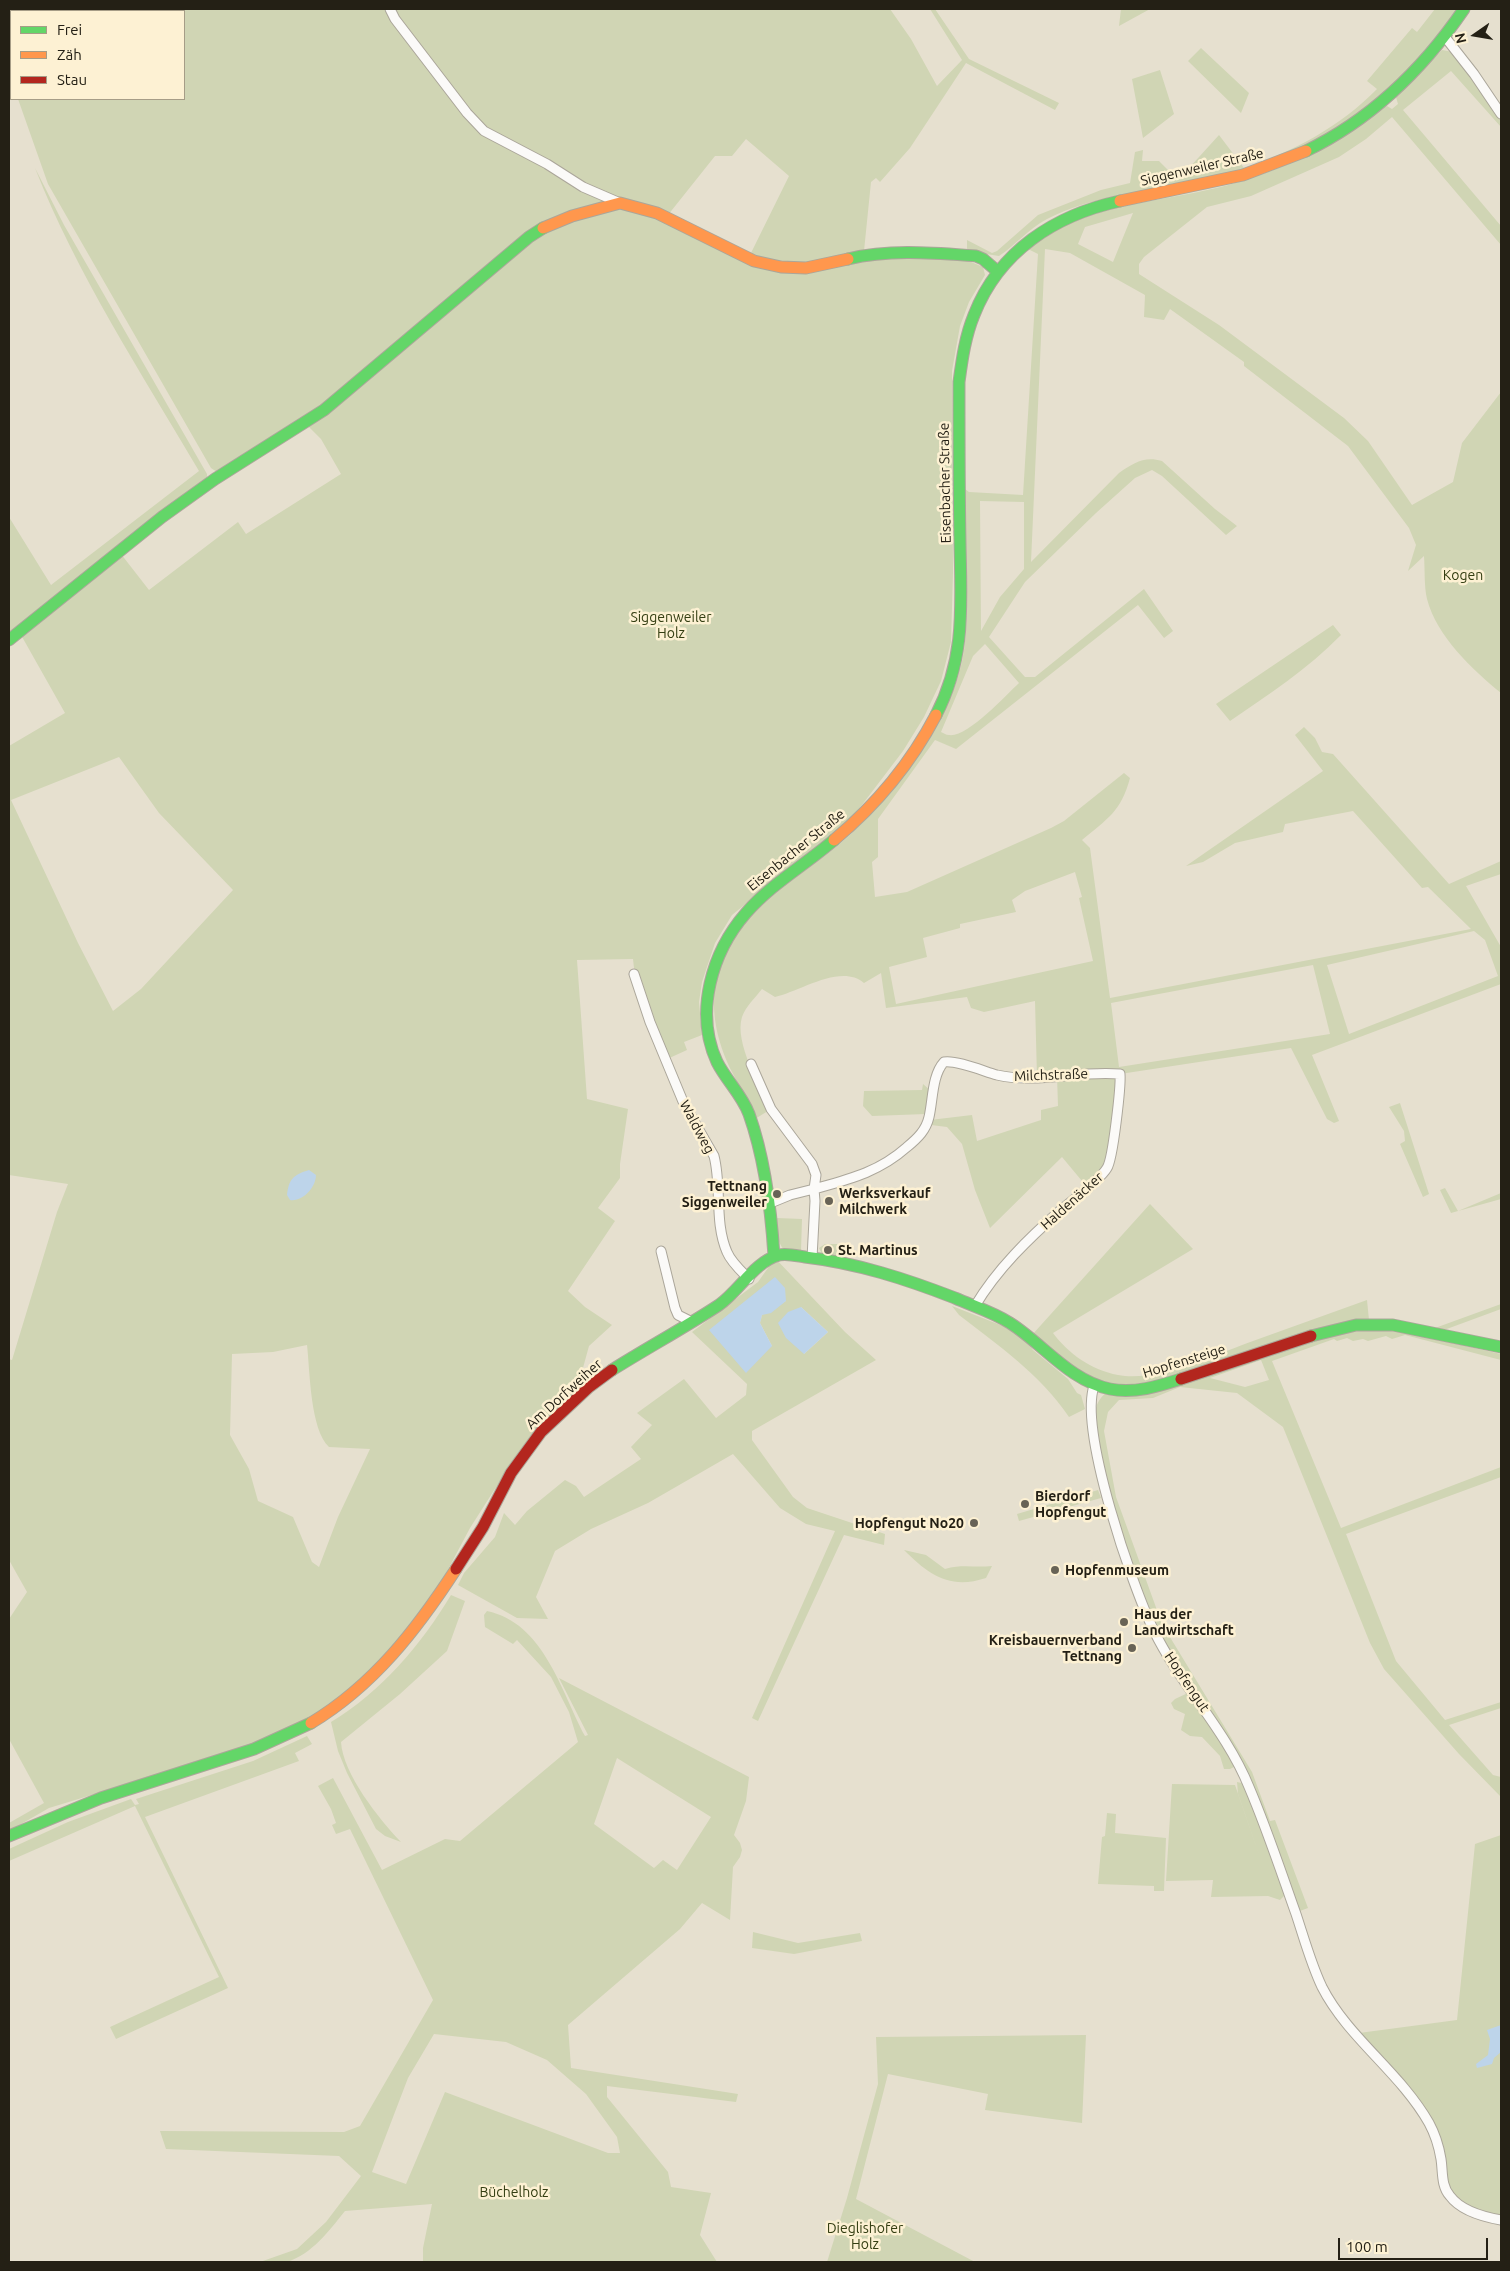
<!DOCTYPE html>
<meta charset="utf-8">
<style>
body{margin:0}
#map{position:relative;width:1510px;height:2271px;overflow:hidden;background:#e6e0cf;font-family:Ubuntu,sans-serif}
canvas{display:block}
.frame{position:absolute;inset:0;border:10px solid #242015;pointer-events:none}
.legend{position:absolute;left:10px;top:10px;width:175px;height:90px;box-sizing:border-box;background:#fdf1d3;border:1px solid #a69d87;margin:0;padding:6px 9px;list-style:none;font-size:15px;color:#242015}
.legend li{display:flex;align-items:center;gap:10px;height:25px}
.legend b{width:25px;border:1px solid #a69d87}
.north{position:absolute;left:1450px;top:10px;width:50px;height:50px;-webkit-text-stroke:4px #fdf1d3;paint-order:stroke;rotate:257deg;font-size:14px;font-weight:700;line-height:20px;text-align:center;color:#242015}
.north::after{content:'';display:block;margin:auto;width:18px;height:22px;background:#242015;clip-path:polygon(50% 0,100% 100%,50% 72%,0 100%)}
.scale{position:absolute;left:1338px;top:2238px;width:150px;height:22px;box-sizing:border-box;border:2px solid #242015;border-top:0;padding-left:6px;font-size:15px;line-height:18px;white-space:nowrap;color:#242015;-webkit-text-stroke:4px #fdf1d3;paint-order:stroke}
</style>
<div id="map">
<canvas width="1510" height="2271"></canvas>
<div class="frame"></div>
<ul class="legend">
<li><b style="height:6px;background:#63d668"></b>Frei</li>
<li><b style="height:6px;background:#ff974d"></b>Zäh</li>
<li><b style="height:6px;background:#b3261e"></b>Stau</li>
</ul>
<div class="north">N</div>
<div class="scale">100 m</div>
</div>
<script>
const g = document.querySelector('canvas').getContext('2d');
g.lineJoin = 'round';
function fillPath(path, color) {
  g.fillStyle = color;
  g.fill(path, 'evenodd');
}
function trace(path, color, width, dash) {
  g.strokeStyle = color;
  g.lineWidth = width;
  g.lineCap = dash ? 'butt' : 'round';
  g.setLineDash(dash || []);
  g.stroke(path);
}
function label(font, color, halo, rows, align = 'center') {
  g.font = font + ' Ubuntu,sans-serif';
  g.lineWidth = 5;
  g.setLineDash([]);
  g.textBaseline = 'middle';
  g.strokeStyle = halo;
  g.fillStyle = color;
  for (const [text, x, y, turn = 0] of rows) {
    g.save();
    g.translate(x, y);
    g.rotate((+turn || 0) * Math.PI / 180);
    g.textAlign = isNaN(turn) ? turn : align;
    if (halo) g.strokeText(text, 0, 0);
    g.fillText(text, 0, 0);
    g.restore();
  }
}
fillPath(new Path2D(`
 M9,9H890L911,39L937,86L962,60L930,9H935L969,59L1059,103L1055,110L966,63L910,148L880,182L876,178L871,182L864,251C819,260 795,273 750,255L789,176L746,139L732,156H715L668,215L665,221L674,226L742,259L760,266L788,272L805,271L857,260L880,257L964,259L983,267L985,275L969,302L960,326L952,371L953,572L951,642L941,681L924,717L903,751L852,818L732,915L715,943L702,982L699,1002L702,1035L684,1042L687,1050L665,1060C652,1028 636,994 633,959L577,960L587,1099L628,1109L620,1164V1178L598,1208L615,1221L568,1291L585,1307L612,1325L589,1346L578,1386L581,1389L547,1419L514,1459L470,1528L435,1594L402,1635V1640L360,1682L320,1713L275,1739L49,1808L9,1831V1823L44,1803L9,1739V1619L27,1592L9,1560V1359L12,1360L57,1212L68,1184L9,1175V746L65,713L21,635L121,554L149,590L238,522L246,534L341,474L321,439L307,425L325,412L448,311L444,307L322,407L236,462L217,472L211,468L48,184L18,99H184V11H11V75L9,67ZM119,757L159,813L233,890L141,989L113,1011L78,943L11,800ZM307,1345C310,1371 310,1429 329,1447L370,1449L338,1517L319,1567L312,1562L293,1517L258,1501L249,1469L230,1435L232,1354L273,1352Z
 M1121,9H1150L1119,26Z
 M1435,9H1458C1406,83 1334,146 1244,170C1226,175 1208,179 1189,183C1140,193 1092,196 1047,219C1028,229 1016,245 999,256L967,251V240L992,253L997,251L1038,215L1101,190L1130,183L1135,152L1143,150L1142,161H1159L1173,175L1184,166L1189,168L1219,135L1244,168C1293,152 1341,126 1377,89L1367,81L1412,28L1417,32Z
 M1201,48L1249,93L1241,113L1188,61Z
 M1442,50L1453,52L1501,120V127L1451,71L1403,110L1501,226V245L1392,117L1366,139L1339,157L1251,196L1207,207L1144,257L1139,264V274L1219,325L1344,418L1368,441L1412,505L1453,482L1462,443L1501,392V693C1472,669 1437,637 1427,599C1424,586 1425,570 1424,556L1408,571L1416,545L1409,528L1348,446L1244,366V362L1170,309L1164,320L1144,317L1145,295L1070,253L1045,249L1031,562L1119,473C1134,463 1144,456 1162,461L1215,509L1237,526L1226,535L1162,476L1152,470L1135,478L1096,513L1025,582L989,637L1025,677H1035L1144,589L1173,631L1164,638L1138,605L956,749L935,740L878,819V857L872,862L875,897L907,892L1051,828L1064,821L1124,773L1130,778C1121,812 1107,819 1082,840L1090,848L1110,998L1471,929L1428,887L1422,888L1353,811L1285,824L1283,832L1235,843L1203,862L1186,866L1323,771L1295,735L1304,727L1315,738L1322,752L1333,754L1449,884L1501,861V874L1466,886L1501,947V984L1312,1055L1339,1121L1334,1123L1327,1119L1291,1048L1120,1074L1109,1166L1087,1187L1062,1157L990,1228L975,1190L962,1144L947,1127L931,1125L930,1120L972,1115L977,1141L1041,1120V1110L1058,1106L1057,1076L1037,1077L1035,1001L984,1012L971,1008L967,997L886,1008L881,973L864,983C841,963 799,992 775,997L762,989C755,998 746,1006 742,1017C734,1042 760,1087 771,1109L755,1119C750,1101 740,1088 732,1072C719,1047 711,1016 715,988C724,908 806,879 856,829C891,794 942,728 957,680C968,648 967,613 966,579C966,549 966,519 965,489L969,492L1023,495L1038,254L1028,249C1088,200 1164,204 1235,183C1289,167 1339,143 1383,108L1387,106L1392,109L1398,104L1396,97ZM1133,213L1113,262L1078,244L1085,227ZM980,501L1024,502V569L1000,597L981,631ZM985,644L1019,683C1005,696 967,738 949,735C946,735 944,733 941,732L973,656ZM1075,872L1082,897L1079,898L1093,961L896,1004L889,967L927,957L923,938L960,928V924L1016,912L1012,900L1025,891ZM1474,931L1485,940L1498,976L1349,1034L1327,965ZM1313,965L1330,1034L1119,1067L1111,1003Z
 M1160,70L1174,114L1143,138L1132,79Z
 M35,168L64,225L207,474V479L9,638V517L51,585L199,471C141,372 77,275 35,168Z
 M1333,625L1341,635C1308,669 1269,694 1230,721L1216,704Z
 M923,1084L930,1090L926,1114L872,1116L863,1106L864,1091L922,1090Z
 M1400,1103L1429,1194L1423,1197L1400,1144L1405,1141L1404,1131L1389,1107Z
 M1445,1188L1458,1211L1501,1193V1199L1458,1211L1451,1213L1440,1190Z
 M1150,1204L1193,1249L1053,1333C1069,1354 1091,1370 1118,1375C1156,1383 1217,1354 1253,1341C1291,1327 1329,1314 1367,1300L1369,1320L1148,1383C1092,1394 1073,1366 1032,1335Z
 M777,1218L802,1219L801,1251L784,1250C776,1240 777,1230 777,1218Z
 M825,1244H838L842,1248V1257L822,1254L819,1248Z
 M775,1258L845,1332L876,1360L752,1431V1440L793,1497L807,1508L885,1534L884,1545L844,1535L758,1721L752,1718L835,1531L806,1524L780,1508L733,1454L648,1503L591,1529L555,1551L536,1597L548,1619L517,1618L458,1585L464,1573L495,1537L504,1513L515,1525L527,1511L565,1480L576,1486L584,1497L641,1459L631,1447L652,1425L637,1413L684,1379L716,1418L746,1395L747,1384L692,1332L758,1282ZM786,1301L762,1315L760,1323L772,1346L710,1330ZM801,1307L828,1332L804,1354Z
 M1501,1304V1309L1444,1330L1435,1328Z
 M952,1306L1003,1326L1027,1341L1033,1350L1068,1379L1077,1393L1081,1395L1085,1409L1069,1417C1040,1374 999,1346 959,1315Z
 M1390,1329L1501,1354V1360L1405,1335L1392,1339L1386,1336L1368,1341L1363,1339L1353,1341L1347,1338L1337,1341L1334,1339L1272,1361L1341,1528L1501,1467V1477L1346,1534L1396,1661L1445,1720L1501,1702V1708L1449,1725L1493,1775L1501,1777V1797L1459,1754L1384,1669L1370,1643L1283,1427L1237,1393L1180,1387L1153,1398L1119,1400L1108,1412L1104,1431L1116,1497L1162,1624L1252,1772L1270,1821L1275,1820L1308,1908L1297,1912L1262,1815L1159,1634C1133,1573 1107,1504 1098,1438C1097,1429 1094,1417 1096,1408C1098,1401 1101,1397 1106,1393L1129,1394L1332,1334L1351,1330ZM1261,1360L1269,1380L1245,1387L1210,1378Z
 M1098,1490L1101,1498L1019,1521L1017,1514Z
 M904,1550L926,1555L945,1569C963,1564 974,1568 992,1566L986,1578C950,1590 929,1575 904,1550Z
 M451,1595L465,1601L447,1651L400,1694L341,1742C343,1774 379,1819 401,1842L385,1836L376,1829L347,1773L338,1751L331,1722C381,1692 421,1645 451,1595Z
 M487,1611C544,1623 561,1691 585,1736L588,1735L559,1678L749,1777L746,1801L734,1835L740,1843L742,1850L740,1857L733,1867L730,1920L702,1903L680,1929L568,2025L571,2068L738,2094L736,2102L607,2086V2097L668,2172L671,2187L711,2193L700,2235L717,2262H423V2248L432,2204L345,2211C329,2231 312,2254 287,2262C279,2264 268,2262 260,2262L297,2249L326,2222L361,2176L339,2156L166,2149L160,2131L344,2132L360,2126L433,2000L350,1829L336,1834L332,1825L336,1823L331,1809L318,1786L333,1778L382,1870L445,1839L460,1841L578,1742L569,1712L551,1677L517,1640L513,1644L485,1627L484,1615ZM617,1758L711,1817L677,1870L663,1860L654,1868L594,1824ZM434,2034L506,2042L547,2060L586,2094L617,2137L620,2153H608L445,2092L406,2184L372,2172L408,2078Z
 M1190,1692L1236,1766L1230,1769H1224L1220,1756L1202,1737L1190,1736L1181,1730L1185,1714L1174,1709L1171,1703L1175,1699Z
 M307,1736L312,1744L295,1753L299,1761L145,1817L228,1988L116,2039L110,2027L219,1977L135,1806L9,1861V1849L68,1822L131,1799L135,1805L139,1804L136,1799L253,1761Z
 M1237,1782L1246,1784L1284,1890V1896L1280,1900L1268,1896L1211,1897L1213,1880L1166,1881L1172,1784L1235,1785L1264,1869L1238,1794Z
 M1107,1813L1116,1814L1115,1833L1166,1838L1164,1891H1154V1886L1098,1884L1102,1837L1105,1836Z
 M1501,1835V2218L1464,2204L1449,2190L1439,2141L1359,2033L1457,2020L1475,1844Z
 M753,1932L798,1943L860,1933L862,1941L794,1954L752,1948Z
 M1086,2035L1082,2123L985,2110L988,2094L888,2074L856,2199L975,2262H827L847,2198L878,2084L876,2037Z`), '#d0d5b4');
fillPath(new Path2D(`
 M309,1170L316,1175C316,1187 303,1202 290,1200L287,1195C289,1179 293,1175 309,1170Z
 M775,1277L785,1288L786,1301L771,1313L762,1315L760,1323L772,1346L746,1373L709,1330Z
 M801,1307L828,1332L804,1354L786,1338L778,1323L788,1312Z
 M1501,2025V2052L1494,2058L1492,2064L1477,2068L1476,2064L1488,2055L1490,2039L1487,2030Z`), '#bdd4ea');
const street = new Path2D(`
 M390,9L395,19L467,113L484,131L547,164L583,187L620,203
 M1445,37L1474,74L1501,114
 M634,974L650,1022L684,1104L714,1156C722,1187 714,1222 727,1252C731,1262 741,1271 749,1279
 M751,1064L771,1109L812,1164L816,1175L814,1189L790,1195L768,1204
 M661,1251L675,1308L678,1315L690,1321
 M812,1258L815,1201L814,1189C850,1179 879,1172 907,1147C918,1138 926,1130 929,1117C933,1100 932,1075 944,1062C957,1060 983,1071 997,1075C1037,1084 1079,1070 1120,1074C1121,1086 1113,1159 1107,1168C1100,1180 1073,1200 1062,1209C1029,1238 997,1269 975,1306
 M1094,1386C1079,1431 1132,1586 1154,1631C1181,1686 1226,1730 1249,1787C1267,1829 1281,1872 1296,1914C1304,1938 1311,1964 1322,1987C1348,2038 1400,2072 1429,2123C1435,2134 1439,2147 1441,2159C1443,2172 1441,2186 1450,2196C1461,2211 1484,2217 1501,2220`);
const fast = new Path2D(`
 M1306,151C1372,119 1423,69 1464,9
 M848,259C890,249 933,253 976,256L983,259L997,271
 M9,640L162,517L215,479L324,410L529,237L543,228
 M936,715C966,657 961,605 960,543C959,489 959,436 959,382C962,360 965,337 974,315C999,251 1055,215 1120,201
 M774,1256C771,1208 765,1159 749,1114C742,1095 726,1080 717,1062C694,1012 712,952 746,913C771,884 805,865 834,840
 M1311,1336L1356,1325H1393L1501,1347
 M612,1370C647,1348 684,1328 719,1305C740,1290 754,1262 779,1255C787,1253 798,1256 805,1257C857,1263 906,1279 955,1298C973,1306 993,1312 1010,1323C1043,1344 1070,1381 1110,1389C1134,1394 1159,1386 1181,1379
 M9,1836L101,1798L254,1749L311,1723`);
const slow = new Path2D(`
 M1120,201L1243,175L1306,151
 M543,228L572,216L620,203L657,213L754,261L781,267L806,268L848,259
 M834,840C876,805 911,763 936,715
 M311,1723C374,1685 417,1629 456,1569`);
const jam = new Path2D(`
 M1181,1379L1311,1336
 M456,1569L483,1527L511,1473L541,1432L589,1387L612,1370`);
trace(street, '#aba69a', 11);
trace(fast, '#aba69a', 13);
trace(slow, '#aba69a', 13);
trace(jam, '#aba69a', 13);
trace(street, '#fbfaf8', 9);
trace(fast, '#63d668', 11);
trace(slow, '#ff974d', 11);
trace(jam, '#b3261e', 11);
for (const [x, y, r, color] of [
 [777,1194,5,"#686356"],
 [829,1201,5,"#686356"],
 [828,1250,5,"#686356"],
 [1025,1504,5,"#686356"],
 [974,1523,5,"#686356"],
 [1055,1570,5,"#686356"],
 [1124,1622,5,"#686356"],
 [1132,1648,5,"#686356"]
]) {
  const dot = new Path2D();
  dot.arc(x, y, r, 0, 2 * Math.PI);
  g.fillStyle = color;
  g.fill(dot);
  trace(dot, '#fdf1d3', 2);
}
label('14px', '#242015', '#fdf1d3', [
 ["Siggenweiler Straße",1202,167,-13],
 ["Eisenbacher Straße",945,483,-91],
 ["Eisenbacher Straße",796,850,-39],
 ["Milchstraße",1051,1075,-2],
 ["Waldweg",697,1127,62],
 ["Haldenäcker",1072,1201,-42],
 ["Hopfensteige",1184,1361,-17],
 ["Am Dorfweiher",564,1394,-42],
 ["Hopfengut",1187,1682,56]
]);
label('14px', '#343e12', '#fdf1d3', [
 ["Kogen",1463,575],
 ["Siggenweiler",671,617],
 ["Holz",671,633],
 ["Büchelholz",514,2192],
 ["Dieglishofer",865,2228],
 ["Holz",865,2244]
]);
label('bold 14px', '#242015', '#fdf1d3', [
 ["Tettnang",767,1186,"right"],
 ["Siggenweiler",767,1202,"right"],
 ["Werksverkauf",839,1193],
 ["Milchwerk",839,1209],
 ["St. Martinus",838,1250],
 ["Bierdorf",1035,1496],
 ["Hopfengut",1035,1512],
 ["Hopfengut No20",964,1523,"right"],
 ["Hopfenmuseum",1065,1570],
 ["Haus der",1134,1614],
 ["Landwirtschaft",1134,1630],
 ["Kreisbauernverband",1122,1640,"right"],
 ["Tettnang",1122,1656,"right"]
], 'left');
</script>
